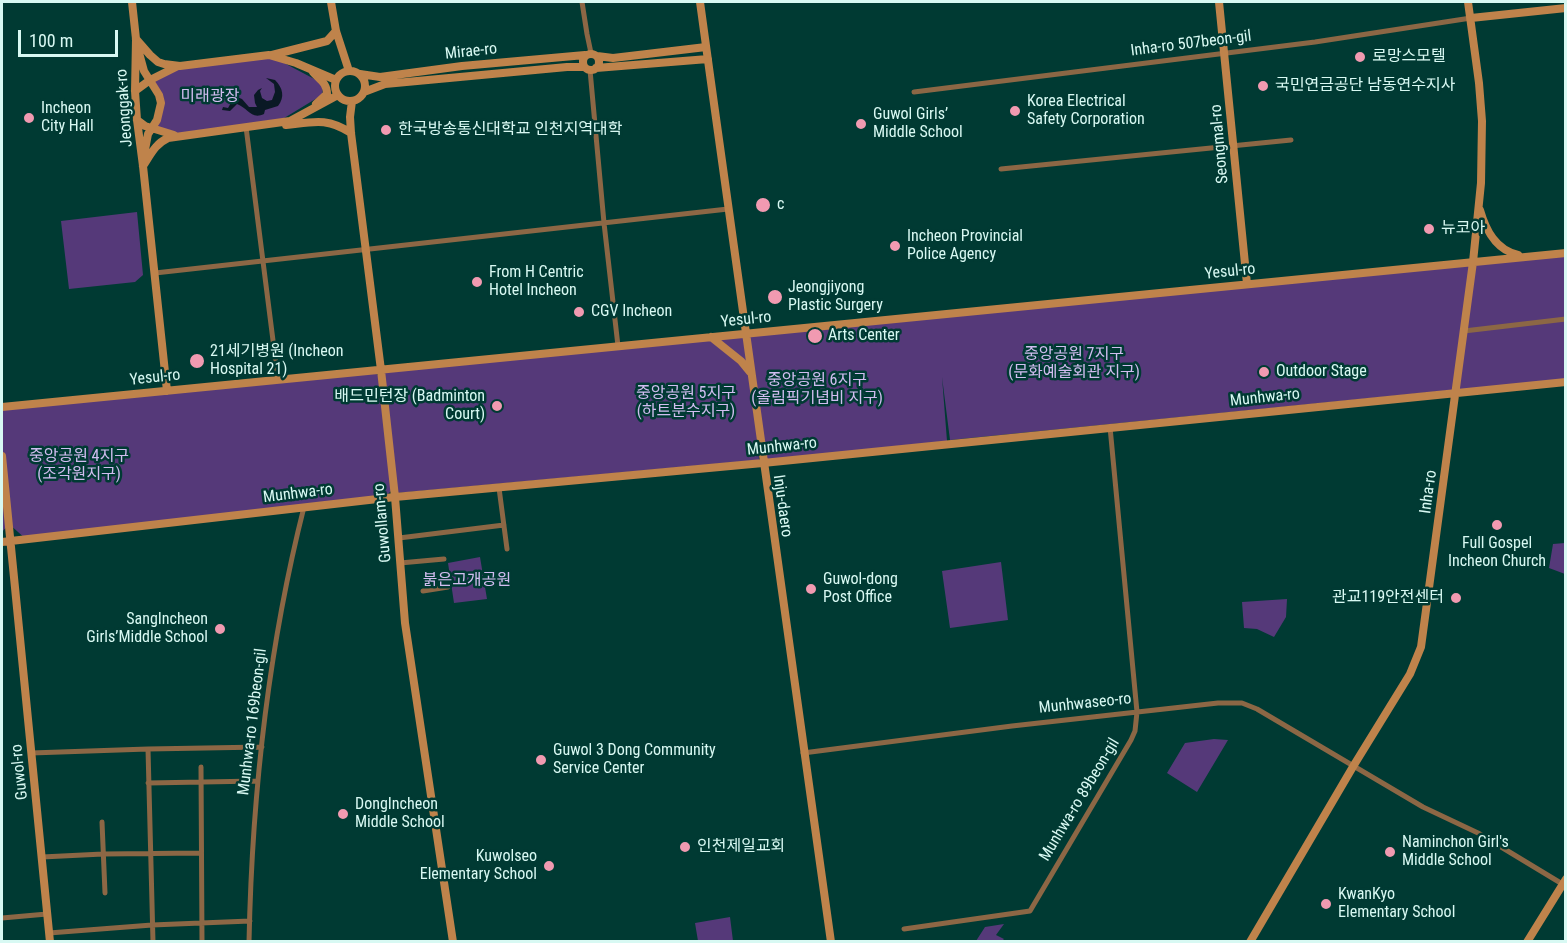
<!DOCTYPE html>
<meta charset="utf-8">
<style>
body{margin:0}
#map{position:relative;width:1567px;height:943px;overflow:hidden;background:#003a33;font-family:"Roboto Condensed",sans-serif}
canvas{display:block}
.frame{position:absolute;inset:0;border:3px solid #d8f9f3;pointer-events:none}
.scale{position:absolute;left:18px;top:30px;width:100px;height:27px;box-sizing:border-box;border:3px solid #d8f9f3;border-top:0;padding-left:8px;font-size:18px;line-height:21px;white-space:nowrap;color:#d8f9f3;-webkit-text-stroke:4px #003a33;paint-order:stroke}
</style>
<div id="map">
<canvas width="1567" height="943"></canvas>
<div class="frame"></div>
<div class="scale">100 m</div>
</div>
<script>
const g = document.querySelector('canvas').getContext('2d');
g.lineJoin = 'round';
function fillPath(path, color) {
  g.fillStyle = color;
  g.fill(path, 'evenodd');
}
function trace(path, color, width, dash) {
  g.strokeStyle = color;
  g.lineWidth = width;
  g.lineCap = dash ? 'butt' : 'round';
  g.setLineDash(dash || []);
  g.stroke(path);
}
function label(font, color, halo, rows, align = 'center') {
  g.font = font + ' "Roboto Condensed","Noto Sans KR",sans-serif';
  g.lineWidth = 5;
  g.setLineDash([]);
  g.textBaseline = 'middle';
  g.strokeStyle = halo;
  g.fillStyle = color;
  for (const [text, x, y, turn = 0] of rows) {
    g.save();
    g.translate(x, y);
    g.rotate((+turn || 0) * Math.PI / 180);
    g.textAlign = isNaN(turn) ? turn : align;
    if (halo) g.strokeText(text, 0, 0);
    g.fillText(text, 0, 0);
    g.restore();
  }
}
fillPath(new Path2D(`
 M269,55L320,82L323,88L322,95L276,123L177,136L151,128L161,103L150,80L180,66Z
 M137,212L143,275L135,282L69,289L61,221Z
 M1565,253V382L1453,390L950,440L942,377L947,441L765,460L755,409L759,460L398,493L392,460L394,488L384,498L27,540L9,524L2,532V407L373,371L382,379L381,370Z
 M1565,543H1566L1565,574L1549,568L1553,544Z
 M480,557L487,599L454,603L448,563Z
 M1001,562L1008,620L950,628L942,571Z
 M1287,599L1286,617L1274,637L1257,629L1244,628L1242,602Z
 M1214,739L1228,740L1197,792L1167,773L1185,743Z
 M730,917L733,941H698L695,923Z
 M1004,924L996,935L1004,939L1002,941H976L985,927Z`), '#553979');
fillPath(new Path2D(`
 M266,78L275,80C283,88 285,97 278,106L265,110L264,114C251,120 248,108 237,104L230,111L222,110L223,107L228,108L232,101L237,97L242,99L249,107H257L255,103L254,95L258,90L262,88L260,91L262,98L267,101L272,100L275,92L274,84Z`), '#0a1925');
trace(new Path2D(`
 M582,2L587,34L591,53
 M590,70L604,223L618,346
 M914,92L1315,42L1471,18
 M246,127L278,380
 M1001,169L1291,140
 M155,273L728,209
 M1464,331L1566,319
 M499,488L507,549
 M399,538L504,525
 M400,563L444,559
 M423,591L448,587
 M148,749L153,942
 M31,753L148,749L262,747
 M803,753L1012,726L1218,703H1242L1257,709L1423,807L1478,833L1564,885
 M201,767L202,942
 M148,783L258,781
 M102,822L105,893
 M42,857L103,854L201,853
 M2,918L47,914
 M904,929L1030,911L1131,740L1135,731L1137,712L1110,427
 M49,933L152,925L250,921
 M249,942C252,796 268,649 304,507`), '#8c6745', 5);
trace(new Path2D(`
 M132,2L136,39L135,91L137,120L143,166L167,391
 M331,2L336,31L349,71
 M700,2C743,315 785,628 831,942
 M1219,2L1247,284
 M1471,18L1566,8
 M136,39L150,55L158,62L164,64L180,66L269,55L296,63L336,80
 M138,49L144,71L159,95L161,103L157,120L148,134L144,155
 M583 62a8 8 0 1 1 16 0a8 8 0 1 1-16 0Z
 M272,55L327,41L336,31
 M597,56L613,58L706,47
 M596,68L708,59
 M335 86a15 15 0 1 1 30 0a15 15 0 1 1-30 0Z
 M313,72C320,80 327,83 327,94L316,104
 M360,74L380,77L462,66L585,55
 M135,91L150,80L178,66
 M364,92L385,84L567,67H584
 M352,101L350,117L351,133L381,370L395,497L405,623L453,942
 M137,120L145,126L174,135
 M286,125C313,122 327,117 351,133
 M143,166C151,154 155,144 168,138L290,121L338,95
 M1480,210C1486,231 1496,250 1518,255
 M711,337L741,361L750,372
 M2,407L1566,253
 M2,456L50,942
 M2,542L395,497L763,463L1566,382
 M1250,942L1354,765L1410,674L1421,647L1473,262L1481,183L1482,121L1479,83L1468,2
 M1527,942L1566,879`), '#bf834b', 8);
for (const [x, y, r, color] of [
 [1360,57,6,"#f19ab1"],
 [1263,86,6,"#f19ab1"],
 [1015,111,6,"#f19ab1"],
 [29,118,6,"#f19ab1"],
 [861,124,6,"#f19ab1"],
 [386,130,6,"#f19ab1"],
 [763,205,8,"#f19ab1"],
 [1429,229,6,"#f19ab1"],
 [895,246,6,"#f19ab1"],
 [477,282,6,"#f19ab1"],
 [775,297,8,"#f19ab1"],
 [579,312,6,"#f19ab1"],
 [815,336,8,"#f19ab1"],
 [197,361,8,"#f19ab1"],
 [1264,372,6,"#f19ab1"],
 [497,406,6,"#f19ab1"],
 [1497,525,6,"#f19ab1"],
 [811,589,6,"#f19ab1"],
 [1456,598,6,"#f19ab1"],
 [220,629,6,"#f19ab1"],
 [541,760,6,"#f19ab1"],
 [343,814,6,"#f19ab1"],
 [685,847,6,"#f19ab1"],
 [1390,852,6,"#f19ab1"],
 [549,866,6,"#f19ab1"],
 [1326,904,6,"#f19ab1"]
]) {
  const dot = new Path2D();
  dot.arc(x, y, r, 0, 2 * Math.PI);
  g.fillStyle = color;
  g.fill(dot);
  trace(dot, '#003a33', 2);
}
label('16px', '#d8f9f3', '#003a33', [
 ["Inha-ro 507beon-gil",1191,44,-7],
 ["Mirae-ro",471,52,-6],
 ["Jeonggak-ro",125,108,-94],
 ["Seongmal-ro",1220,144,-95],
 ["Yesul-ro",1230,272,-6],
 ["Yesul-ro",746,320,-6],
 ["Yesul-ro",155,378,-6],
 ["Munhwa-ro",1265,398,-6],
 ["Munhwa-ro",782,447,-6],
 ["Inha-ro",1429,492,-82],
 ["Munhwa-ro",298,494,-7],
 ["Inju-daero",782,506,82],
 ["Guwollam-ro",383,523,-95],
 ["Munhwaseo-ro",1085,704,-6],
 ["Munhwa-ro 169beon-gil",253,722,-83],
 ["Guwol-ro",20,772,-96],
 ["Munhwa-ro 89beon-gil",1080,800,-59]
]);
label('16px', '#d8f9f3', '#003a33', [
 ["로망스모텔",1372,57],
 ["국민연금공단 남동연수지사",1275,86],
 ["Korea Electrical",1027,102],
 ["Safety Corporation",1027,120],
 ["Incheon",41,109],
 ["City Hall",41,127],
 ["Guwol Girls’",873,115],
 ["Middle School",873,133],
 ["한국방송통신대학교 인천지역대학",398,130],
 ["c",777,205],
 ["뉴코아",1441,229],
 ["Incheon Provincial",907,237],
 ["Police Agency",907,255],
 ["From H Centric",489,273],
 ["Hotel Incheon",489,291],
 ["Jeongjiyong",788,288],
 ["Plastic Surgery",788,306],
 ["CGV Incheon",591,312],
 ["Arts Center",828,336],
 ["21세기병원 (Incheon",210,352],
 ["Hospital 21)",210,370],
 ["Outdoor Stage",1276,372],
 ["배드민턴장 (Badminton",485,397,"right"],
 ["Court)",485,415,"right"],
 ["Full Gospel",1497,544,"center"],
 ["Incheon Church",1497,562,"center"],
 ["Guwol-dong",823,580],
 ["Post Office",823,598],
 ["관교119안전센터",1444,598,"right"],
 ["SangIncheon",208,620,"right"],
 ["Girls’Middle School",208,638,"right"],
 ["Guwol 3 Dong Community",553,751],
 ["Service Center",553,769],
 ["DongIncheon",355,805],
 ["Middle School",355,823],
 ["Naminchon Girl's",1402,843],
 ["Middle School",1402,861],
 ["인천제일교회",697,847],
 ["Kuwolseo",537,857,"right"],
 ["Elementary School",537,875,"right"],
 ["KwanKyo",1338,895],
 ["Elementary School",1338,913]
], 'left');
label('16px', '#d1bdf0', '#003a33', [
 ["미래광장",210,97],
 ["중앙공원 7지구",1074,355],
 ["(문화예술회관 지구)",1074,373],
 ["중앙공원 6지구",817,381],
 ["(올림픽기념비 지구)",817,399],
 ["중앙공원 5지구",686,394],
 ["(하트분수지구)",686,412],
 ["중앙공원 4지구",79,457],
 ["(조각원지구)",79,475],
 ["붉은고개공원",467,581]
]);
</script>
